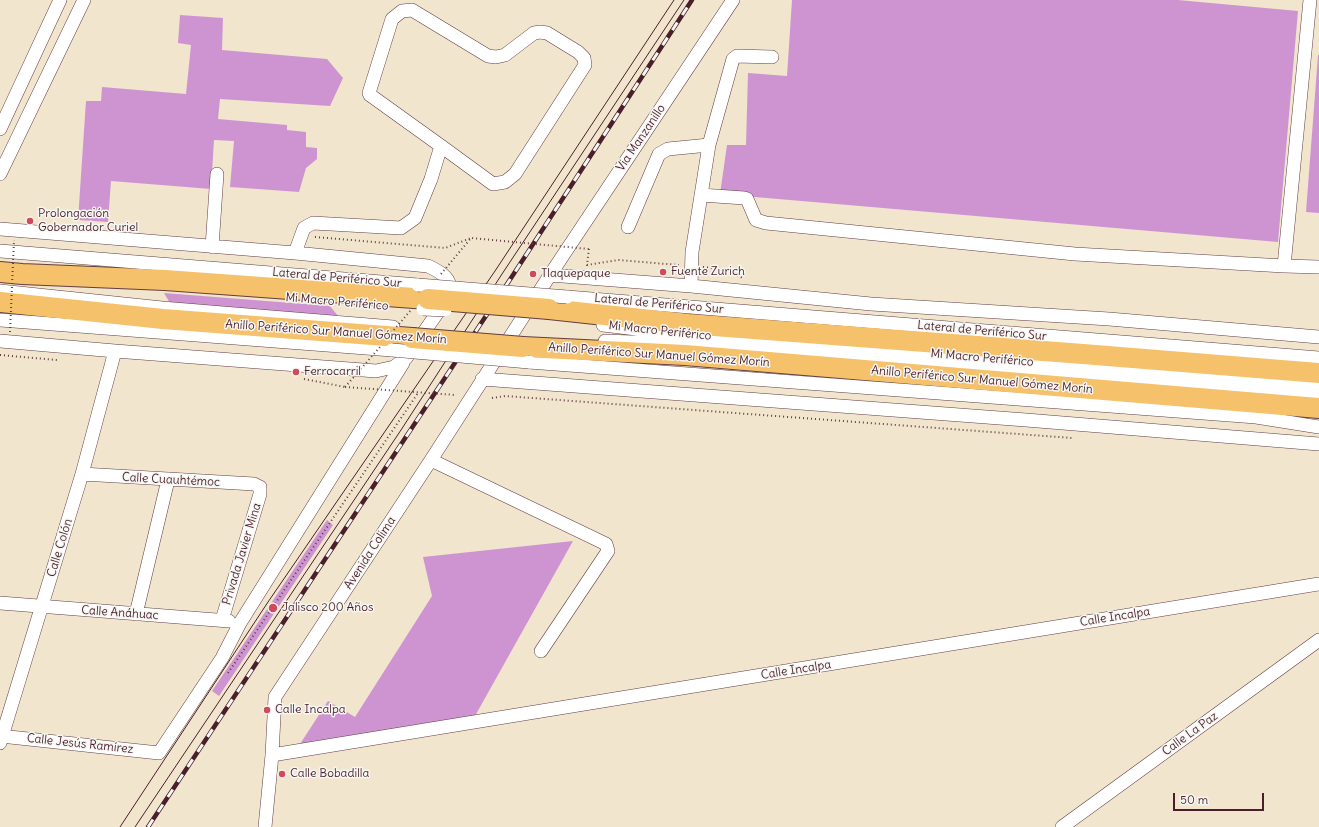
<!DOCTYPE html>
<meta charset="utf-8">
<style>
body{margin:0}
#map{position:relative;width:1319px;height:827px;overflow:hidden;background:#f1e5cd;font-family:Delius,sans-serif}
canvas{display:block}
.scale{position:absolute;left:1173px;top:793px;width:91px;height:18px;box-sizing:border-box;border:2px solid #4a1f2b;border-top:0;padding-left:5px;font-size:12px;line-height:14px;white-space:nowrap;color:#4a1f2b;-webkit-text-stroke:3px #f6f6f2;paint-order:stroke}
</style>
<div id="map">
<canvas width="1319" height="827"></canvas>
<div class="scale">50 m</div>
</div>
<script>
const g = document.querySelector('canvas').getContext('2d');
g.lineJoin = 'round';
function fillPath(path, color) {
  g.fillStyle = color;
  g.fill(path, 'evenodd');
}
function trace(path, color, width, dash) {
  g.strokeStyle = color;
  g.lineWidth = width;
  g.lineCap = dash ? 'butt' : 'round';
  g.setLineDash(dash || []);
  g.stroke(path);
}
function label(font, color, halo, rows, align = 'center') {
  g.font = font + ' Delius,sans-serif';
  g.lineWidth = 3;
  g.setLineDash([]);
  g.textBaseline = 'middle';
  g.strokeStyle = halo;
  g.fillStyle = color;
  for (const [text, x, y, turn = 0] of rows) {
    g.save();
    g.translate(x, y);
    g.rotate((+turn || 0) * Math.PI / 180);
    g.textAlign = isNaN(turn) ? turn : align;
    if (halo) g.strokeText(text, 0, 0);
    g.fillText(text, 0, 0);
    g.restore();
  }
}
fillPath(new Path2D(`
 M792,0H1178L1298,11L1278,242L720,194L727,145H746L748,73L787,76Z
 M180,15L223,18L222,50L327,59L343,78L330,106L220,99L218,119L287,125V130L306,132V147L317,148V159L306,168L299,192L230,187L234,141L214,140L211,189L111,181L108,222L78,220L86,101H101L102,87L186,94L191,45L178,43Z
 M1318,55H1319V213L1306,212Z
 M164,293L330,306L338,316L170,303Z
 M327,520L333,525L219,696L212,691Z
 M573,541L475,716L300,744L328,701L355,717L432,596L423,557Z`), '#ce94d2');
const minor = new Path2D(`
 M0,129L60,0
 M0,174L84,0
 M701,195L744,198L747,199L756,220L766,223L1075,254L1284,266L1310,0
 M628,227L659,154L668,149L709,145
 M0,229L295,253L428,266C441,272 454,279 449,296L406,358L394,367L376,371L115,351L0,341
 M212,247L217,174
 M0,251L418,285
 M295,253L304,228L313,223L401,228L415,218L431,179L441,146L370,95L369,93L392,19L402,11L412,10L488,56L496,57L505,55L534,33L540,32L547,33L578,52L584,58L585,65L515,174L505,182L493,184L441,146
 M1284,266L1319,267
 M550,275L691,286L871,304L1109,319L1319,337
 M691,286L692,252L709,145L733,59L737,56L772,57
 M0,291L162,308L393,327
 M567,297L1319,358
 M0,320L392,350
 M603,325L687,335L1319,385
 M605,341L685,344L1319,395
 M529,362L1256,417L1319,427
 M482,379L1026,420L1319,444
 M431,460L606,544L608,551L541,651
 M82,474L254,484L260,487V494L222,620
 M0,603L229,621
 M136,614L168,480
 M0,736L159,753L222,658L240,623L403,363
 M0,743L82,474L115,351
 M272,755L1319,584
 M265,827L272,755L275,697L431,460L550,275L733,0
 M1062,827L1319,640`);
const highway = new Path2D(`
 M0,272L22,274L165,280L428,299
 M0,302L163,319L412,338
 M549,309L688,324L1083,354L1319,373
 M523,347L685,355L1319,408`);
trace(minor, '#633d43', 14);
trace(highway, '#633d43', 22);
trace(new Path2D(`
 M315,237L445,248L471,238
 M589,249L587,265L618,260L679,265
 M703,267L729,270L744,279
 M0,355L57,360
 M304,379L345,387
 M492,398L505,396L1072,438
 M228,673L418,393`), '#633d43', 2, [1, 3]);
trace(minor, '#fff', 13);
trace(highway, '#f5c16b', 20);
trace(new Path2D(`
 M120,827L268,602L495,271L674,0
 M135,827L401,430L502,274L684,0`), '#4a1f2b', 1);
const rail = new Path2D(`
 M148,827L513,275L692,0`);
trace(rail, '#4a1f2b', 4.5);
trace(rail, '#f6f6f2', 3, [9]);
const minorBridge = new Path2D(`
 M418,285L567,297
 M423,309L445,310
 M392,350L529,362`);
const highwayBridge = new Path2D(`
 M428,299L549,309
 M412,338L523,347`);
trace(minorBridge, '#633d43', 14, []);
trace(highwayBridge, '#633d43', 22, []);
trace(new Path2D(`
 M441,274L471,238L589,249
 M10,332L14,240
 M386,339L411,310
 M345,387L380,347
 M345,387L455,395`), '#633d43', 2, [1, 3]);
trace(minorBridge, '#fff', 13);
trace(highwayBridge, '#f5c16b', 20);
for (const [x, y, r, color] of [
 [30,221,4,"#d1495b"],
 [663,272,4,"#d1495b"],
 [533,274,4,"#d1495b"],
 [296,372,4,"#d1495b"],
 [273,608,5,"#d1495b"],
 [267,710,4,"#d1495b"],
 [282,774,4,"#d1495b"]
]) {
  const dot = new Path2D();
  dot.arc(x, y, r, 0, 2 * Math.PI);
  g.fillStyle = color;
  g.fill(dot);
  trace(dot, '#f6f6f2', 1.5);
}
label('12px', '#4a1f2b', '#f6f6f2', [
 ["Via Manzanillo",641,138,-56],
 ["Lateral de Periférico Sur",337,278,5],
 ["Mi Macro Periférico",337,302,5],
 ["Lateral de Periférico Sur",659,304,5],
 ["Mi Macro Periférico",660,331,6],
 ["Lateral de Periférico Sur",982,331,5],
 ["Anillo Periférico Sur Manuel Gómez Morín",336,332,4],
 ["Anillo Periférico Sur Manuel Gómez Morín",659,355,4],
 ["Mi Macro Periférico",982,358,5],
 ["Anillo Periférico Sur Manuel Gómez Morín",982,380,5],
 ["Calle Cuauhtémoc",171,480,3],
 ["Calle Colón",60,548,-73],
 ["Avenida Colima",370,553,-57],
 ["Privada Javier Mina",242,554,-73],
 ["Calle Anáhuac",120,613,4],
 ["Calle Incalpa",1115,617,-9],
 ["Calle Incalpa",796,670,-9],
 ["Calle La Paz",1190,734,-36],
 ["Calle Jesús Ramírez",80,744,6]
]);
label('12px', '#4a1f2b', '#f6f6f2', [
 ["Prolongación",38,214],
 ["Gobernador Curiel",38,228],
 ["Fuente Zurich",671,272],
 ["Tlaquepaque",541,274],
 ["Ferrocarril",304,372],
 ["Jalisco 200 Años",282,608],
 ["Calle Incalpa",275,710],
 ["Calle Bobadilla",290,774]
], 'left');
</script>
